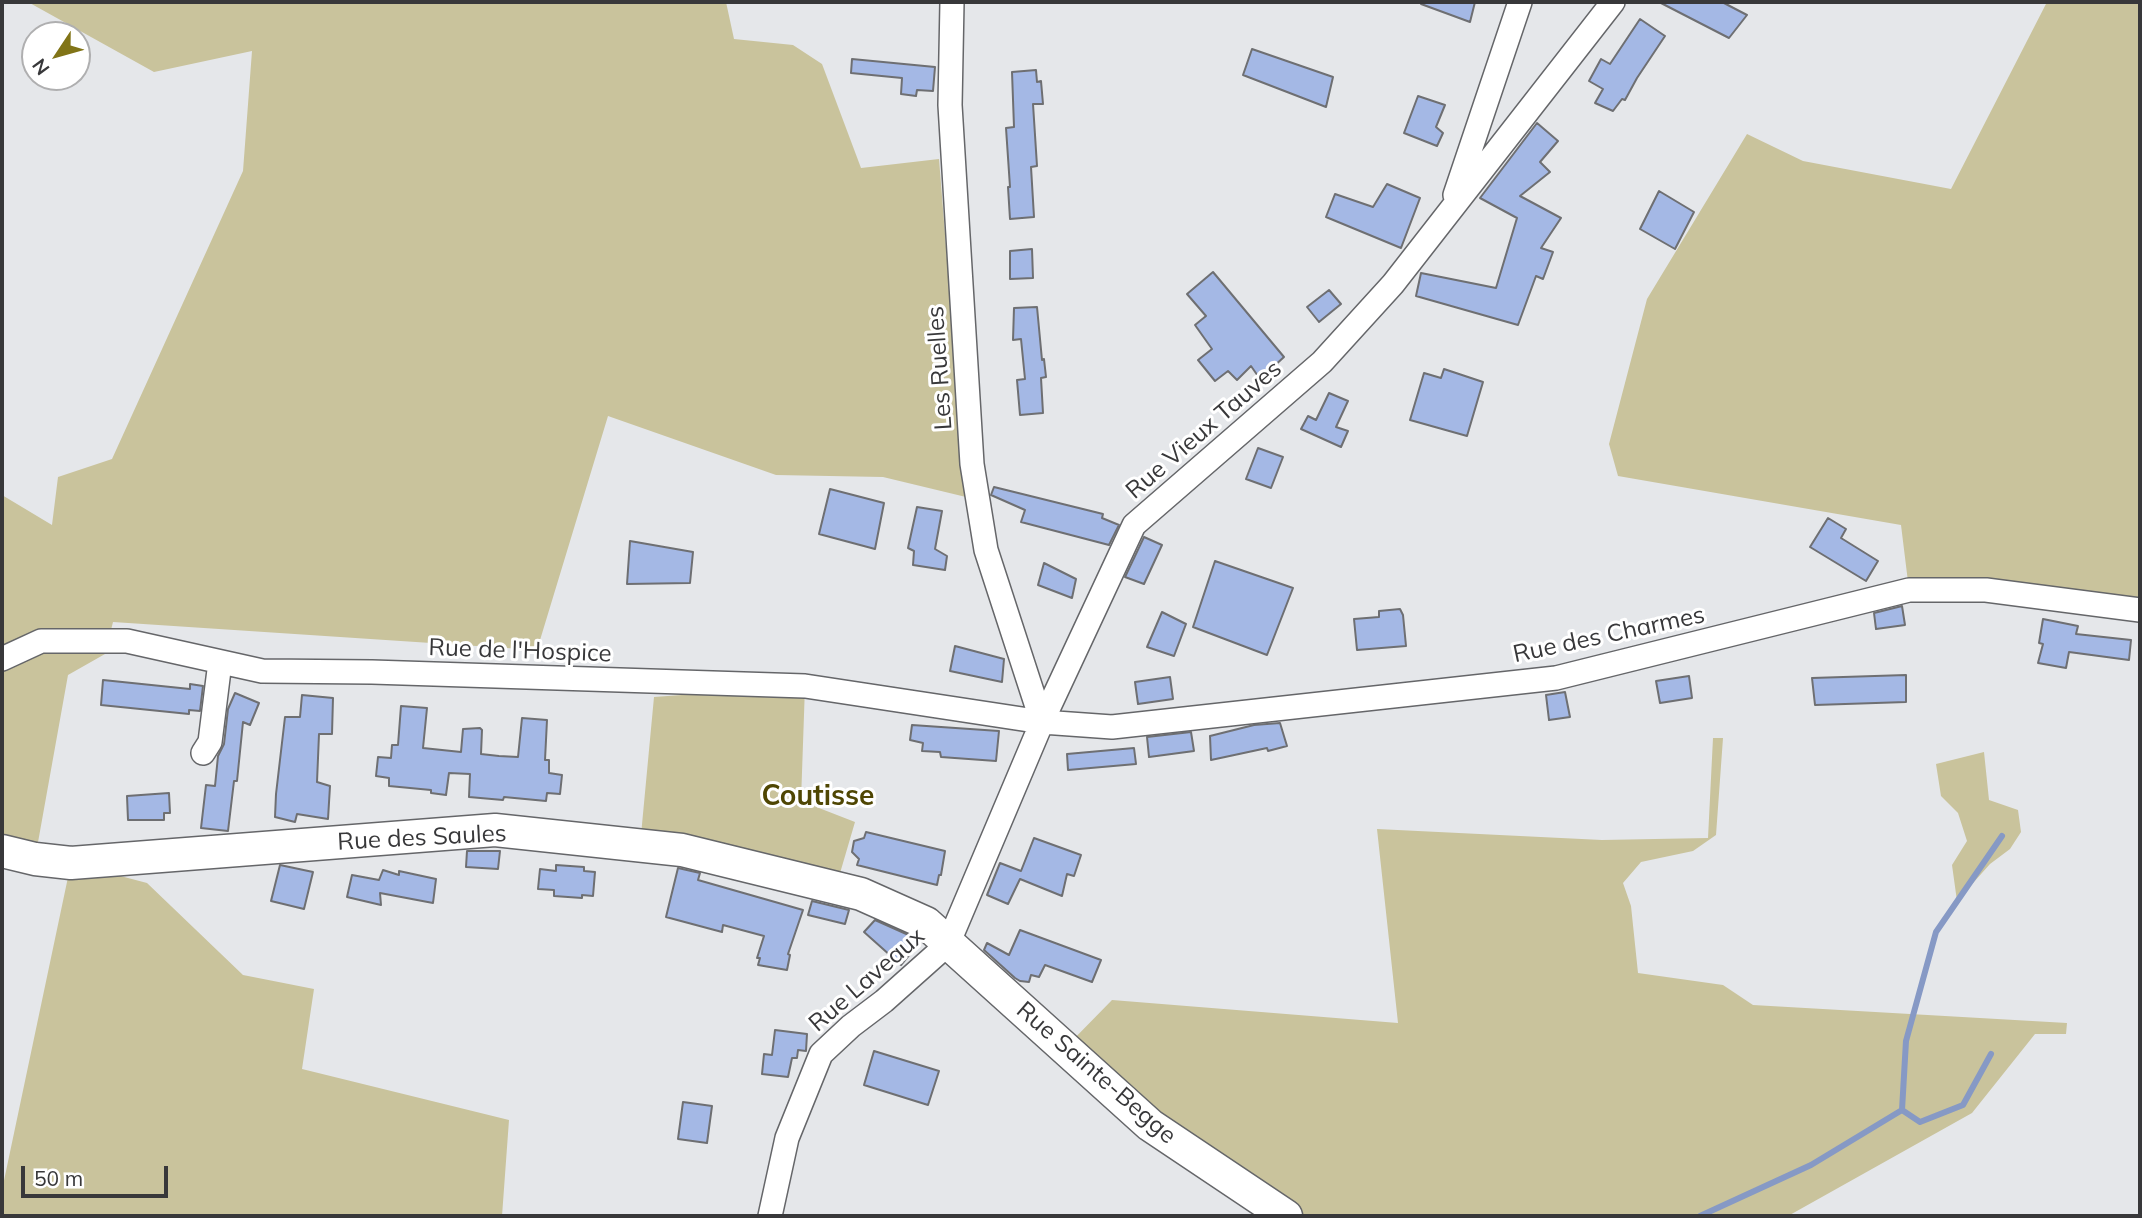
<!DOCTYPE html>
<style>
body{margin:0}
#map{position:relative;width:2142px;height:1218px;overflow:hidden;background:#e5e7ea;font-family:Mulish,sans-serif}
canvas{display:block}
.frame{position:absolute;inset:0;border:4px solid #38383a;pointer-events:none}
.north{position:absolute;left:21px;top:21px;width:70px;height:70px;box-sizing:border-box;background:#fff;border:2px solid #afafb0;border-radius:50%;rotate:234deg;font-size:19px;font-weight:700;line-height:28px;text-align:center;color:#38383a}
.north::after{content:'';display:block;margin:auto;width:24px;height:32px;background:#817417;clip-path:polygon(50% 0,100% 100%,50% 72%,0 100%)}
.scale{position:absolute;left:21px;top:1166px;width:147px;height:32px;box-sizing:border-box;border:4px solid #38383a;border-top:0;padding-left:9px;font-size:21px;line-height:24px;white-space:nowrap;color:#38383a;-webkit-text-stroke:5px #fff;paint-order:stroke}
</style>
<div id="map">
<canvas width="2142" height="1218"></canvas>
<div class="frame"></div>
<div class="north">N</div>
<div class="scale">50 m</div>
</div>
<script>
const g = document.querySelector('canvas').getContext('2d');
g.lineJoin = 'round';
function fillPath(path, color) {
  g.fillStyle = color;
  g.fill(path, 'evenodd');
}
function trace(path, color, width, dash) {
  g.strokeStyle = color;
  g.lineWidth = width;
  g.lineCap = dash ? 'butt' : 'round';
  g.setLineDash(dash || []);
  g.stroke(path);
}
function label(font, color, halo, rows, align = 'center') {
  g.font = font + ' Mulish,sans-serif';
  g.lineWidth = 6;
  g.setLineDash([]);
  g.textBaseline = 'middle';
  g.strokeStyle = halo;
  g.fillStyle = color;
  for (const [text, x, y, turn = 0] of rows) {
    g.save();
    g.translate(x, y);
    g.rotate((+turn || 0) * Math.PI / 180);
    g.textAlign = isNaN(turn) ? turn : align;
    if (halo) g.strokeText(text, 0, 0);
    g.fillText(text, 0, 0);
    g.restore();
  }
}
fillPath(new Path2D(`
 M28,2H726L734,39L793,45L822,64L861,168L939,159L966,497L883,477L776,475L608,416L537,650L113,622L105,654L68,675L35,859L2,851V495L52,525L58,477L112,459L243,171L252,51L154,72Z
 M2047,2H2140V610L1909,590L1901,525L1618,476L1609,444L1647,299L1747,134L1803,161L1951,189Z
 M805,686L801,801L855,822L838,880L641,835L654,697Z
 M1713,738H1723L1716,835L1693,851L1641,862L1623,883L1631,906L1638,973L1723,985L1753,1005L2067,1023L2066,1034H2035L1972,1113L1788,1216H1286L1065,1048L1112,1000L1398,1023L1377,829L1602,840L1708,838Z
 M1984,752L1989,800L2018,810L2021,832L2010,849L1990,864L1957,901L1952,865L1967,841L1958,813L1941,796L1936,764Z
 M71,863L147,883L243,975L314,989L302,1069L509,1120L502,1216H2V1190Z`), '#c9c39c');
trace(new Path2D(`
 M1902,1110L1920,1122L1963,1105L1991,1054
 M1700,1216L1811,1165L1902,1110L1906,1041L1936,932L2002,836`), '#8699c5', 6);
const building = new Path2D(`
 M1421,2H1475L1470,22L1421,4Z
 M1659,2H1722L1747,15L1729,38Z
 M1640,19L1665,36L1637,78L1625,100L1622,99L1613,111L1595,103L1603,89L1589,81L1601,59L1610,64Z
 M1252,49L1333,77L1326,107L1243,75Z
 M852,59L935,67L933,91L917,90L916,96L901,94L902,78L851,73Z
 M1036,70L1037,82L1041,81L1043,104H1033L1037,166L1031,167L1034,217L1010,219L1008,187H1010L1006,128L1014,127L1012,72Z
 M1418,96L1445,105L1436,127L1443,133L1437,146L1404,133Z
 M1537,123L1558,141L1540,162L1550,172L1520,196L1561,218L1541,248L1553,252L1543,279L1536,276L1518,325L1416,296L1421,273L1496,288L1517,218L1480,198Z
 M1387,184L1420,198L1401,248L1326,217L1335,194L1373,207Z
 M1659,191L1694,212L1675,249L1640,229Z
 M1032,249L1033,278L1010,279V251Z
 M1213,272L1284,357L1260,379L1251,366L1237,380L1228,371L1215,381L1198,360L1212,349L1195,325L1206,316L1187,294Z
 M1329,290L1341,304L1319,322L1307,307Z
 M1037,307L1042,360L1044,359L1046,377L1041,378L1043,413L1020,415L1017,380L1025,379L1021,339L1013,340L1014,308Z
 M1444,369L1483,382L1467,436L1410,420L1424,373L1441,378Z
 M1329,393L1348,401L1336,427L1348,431L1341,447L1301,429L1308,416L1316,420Z
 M1258,448L1283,457L1271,488L1246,479Z
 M994,487L1103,514L1102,518L1119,525L1109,545L1021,522L1025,510L991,495Z
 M830,489L884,503L875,549L819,534Z
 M917,507L942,511L935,549L947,556L945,570L913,565L914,551L908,548Z
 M1828,518L1846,529L1841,538L1878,561L1866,581L1810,547Z
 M1144,537L1162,545L1144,584L1125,577Z
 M630,541L693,552L690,583L627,584Z
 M1215,561L1293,588L1267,655L1193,627Z
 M1044,563L1076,579L1072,598L1038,585Z
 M1902,606L1905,625L1876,629L1874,613Z
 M1400,609L1403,615L1406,646L1357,650L1354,619L1379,617V611Z
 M1162,612L1186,624L1174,656L1147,647Z
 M2043,619L2078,626L2076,634L2131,640L2129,660L2069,652L2066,668L2038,663L2043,644L2039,643Z
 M955,646L1004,659L1002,682L950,671Z
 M1906,675V702L1815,705L1812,678Z
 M1689,676L1692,698L1660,703L1656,681Z
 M1170,677L1173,699L1138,704L1135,682Z
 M103,680L190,689V684L203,686L200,711L189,710V714L101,705Z
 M1565,692L1570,717L1549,720L1546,695Z
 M235,693L259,703L250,725L243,722L237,781H234L228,831L201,828L206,785L215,786L218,756L224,744L228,709Z
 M302,695L333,698L332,734H319L317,782L330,786L328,819L297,814L295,822L275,817L276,794L285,717H300Z
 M401,706L427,708L423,748L461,752L463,729L480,728L482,730L481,754L499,756L518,757L522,718L547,720L545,760H549V773L562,775L560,794L547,793L546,801L504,797L503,800L469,797L470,774L449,773L446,795L431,793V790L389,786V778L376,776L378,757L391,758L392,745H398Z
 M1280,723L1287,746L1268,751L1267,748L1211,760L1210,736L1254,725Z
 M912,725L999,731L996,761L941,757L940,752L922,751L923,743L910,740Z
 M1191,732L1194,751L1149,757L1147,737Z
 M1134,748L1136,764L1068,770L1067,754Z
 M169,793L170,813H164V820H128L127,796Z
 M866,832L945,851L941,875H939L937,885L857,865L859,859L852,852L854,841L864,838Z
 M1034,838L1081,855L1074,876L1067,874L1062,896L1020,879L1008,904L987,895L1000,863L1021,871Z
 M467,851H500L498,869L466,867Z
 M280,865L313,872L304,909L271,901Z
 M556,865L584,867V871L595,872L593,896L582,895V898L554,896V890L538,889L540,869L556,871Z
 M678,868L700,873L698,880L803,910L788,954L790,955L787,970L758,965L760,958H757L764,936L723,925L722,932L666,917Z
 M383,870L399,875V871L436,879L433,903L380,893L381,905L347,897L352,875L379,880Z
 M812,901L849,910L845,924L808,915Z
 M875,920L913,937L919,943L901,965L864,932Z
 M1020,930L1101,960L1092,982L1045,965L1039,977L1031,975L1029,982L1020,981L1015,978L984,950L987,943L1009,955Z
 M775,1030L807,1034L806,1051L798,1050L797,1058H792L788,1077L762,1074L764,1054L772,1055Z
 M874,1051L939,1071L928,1105L864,1085Z
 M683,1102L712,1106L707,1143L678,1139Z`);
fillPath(building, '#a4b8e5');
trace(building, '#6e6f72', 2);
const street = new Path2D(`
 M952,2L950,105L972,464L986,550L1042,722
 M1455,195L1520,2
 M2,659L41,641H127L262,671L372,672L805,686L1042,722L1112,727L1556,678L1909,590H1986L2140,610
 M203,753L210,742L220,662
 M770,1216L787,1138L821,1054L851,1026L884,1001L948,944L1042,722L1134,525L1322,362L1393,284L1613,2`);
const secondary = new Path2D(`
 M2,851L35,859L71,863L495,830L682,850L861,894L926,923L1150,1125L1286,1216`);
trace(street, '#656669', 26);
trace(secondary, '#656669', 35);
trace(street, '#fff', 23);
trace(secondary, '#fff', 32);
label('24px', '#38383a', '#fff', [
 ["Les Ruelles",940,368,-94],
 ["Rue Vieux Tauves",1204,430,-41],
 ["Rue des Charmes",1609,635,-12],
 ["Rue de l'Hospice",520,651,2],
 ["Rue des Saules",422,838,-3],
 ["Rue Laveaux",867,980,-41],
 ["Rue Sainte-Begge",1096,1073,41]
]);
label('bold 28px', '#4f4603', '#fff', [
 ["Coutisse",818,797]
]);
</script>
